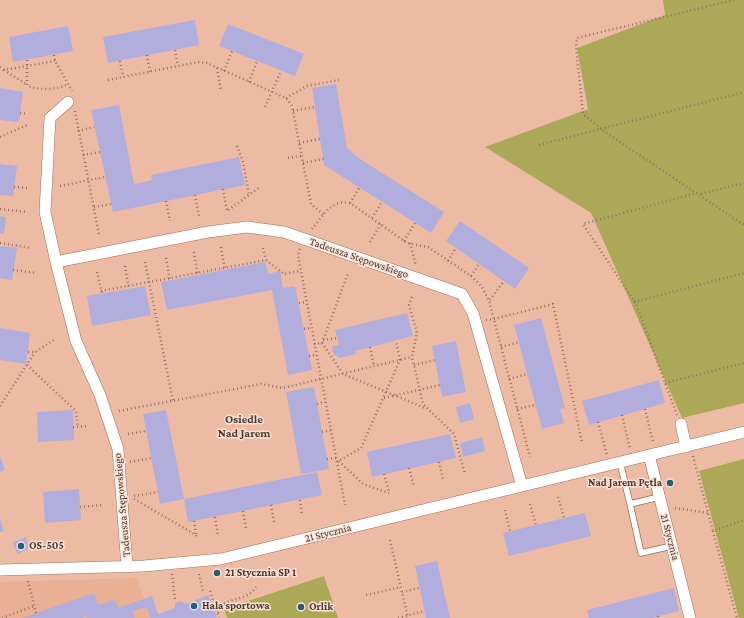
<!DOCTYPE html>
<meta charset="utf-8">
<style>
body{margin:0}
canvas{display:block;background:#edbba3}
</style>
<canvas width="744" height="618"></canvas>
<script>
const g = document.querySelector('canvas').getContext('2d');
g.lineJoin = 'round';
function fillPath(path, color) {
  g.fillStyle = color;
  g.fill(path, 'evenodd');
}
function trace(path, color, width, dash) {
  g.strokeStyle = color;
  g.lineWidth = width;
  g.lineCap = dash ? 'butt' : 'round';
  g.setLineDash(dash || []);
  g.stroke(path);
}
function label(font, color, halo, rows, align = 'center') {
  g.font = font + ' "Crimson Pro",serif';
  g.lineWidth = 3;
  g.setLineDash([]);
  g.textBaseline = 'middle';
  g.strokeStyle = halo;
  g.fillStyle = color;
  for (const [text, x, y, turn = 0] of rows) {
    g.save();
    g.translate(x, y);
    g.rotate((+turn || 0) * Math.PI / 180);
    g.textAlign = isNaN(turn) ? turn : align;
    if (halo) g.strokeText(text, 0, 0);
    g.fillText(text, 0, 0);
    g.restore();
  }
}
fillPath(new Path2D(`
 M137,578L150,618H0V582Z`), '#e9b094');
fillPath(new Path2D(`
 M663,0H744V403L682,418L591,213L485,147L588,109L577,48L665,15Z
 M744,459V618H739L699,471Z
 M324,576L338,618H227L224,609Z`), '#aba957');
fillPath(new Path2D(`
 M195,20L199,45L108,63L103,37Z
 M228,24L304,54L295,76L219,46Z
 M68,26L73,51L13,62L9,37Z
 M336,84L347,148L360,159L444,212L431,233L324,165L312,88Z
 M0,88L23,92L19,122L0,120Z
 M119,105L134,184L152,180L151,175L239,157L245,185L113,212L91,110Z
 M0,164L17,166L13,196L0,195Z
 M0,216L6,217L4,234L0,233Z
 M460,221L529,268L515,289L446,241Z
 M0,246L17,248L12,280L0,278Z
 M265,262L268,274L280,271L283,288L295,286L312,370L288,375L272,290L167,310L161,282Z
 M145,286L151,315L92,326L87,296Z
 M407,313L413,336L355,351L356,354L340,358L333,354L332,346L339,345L335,330Z
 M541,318L565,408L560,409L564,423L542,429L514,325Z
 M0,328L30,333L26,364L0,360Z
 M456,341L466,392L442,397L432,346Z
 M659,380L665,403L589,425L582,401Z
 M314,387L329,469L301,474L286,392Z
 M470,403L474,419L460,423L456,407Z
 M73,410L74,440L38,442L37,412Z
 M166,410L184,499L160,504L143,414Z
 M450,434L456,458L372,477L367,452Z
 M482,437L485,451L463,457L460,443Z
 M0,456L5,470L0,472Z
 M317,472L322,495L188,522L184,499Z
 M79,489L81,520L45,523L43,492Z
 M585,513L591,536L509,556L503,533Z
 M0,519L4,531L0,532Z
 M25,537L30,548L18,554L13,543Z
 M437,561L450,618H426L415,566Z
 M674,588L679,611L652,618H589L587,610Z
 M94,593L98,605L115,600L118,608L152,596L158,614L175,608V603L182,601L185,604L209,595L217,618H150L147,607L133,611L135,618H87V616L82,618H22Z`), '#b1aedd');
const lane = new Path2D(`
 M620,462L630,504L659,497
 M630,504L641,553L672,546`);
const street = new Path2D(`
 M56,262L45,212L50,118L68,102
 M681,424L686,447
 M649,455L690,618
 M127,567L118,449L100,395L76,341L56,262L208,232L247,227L284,232L462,294L473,313L522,486
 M0,570L144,566L221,559L744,432`);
trace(lane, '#9d6f58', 7);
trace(street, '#9d6f58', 12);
trace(new Path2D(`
 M734,0L577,38L576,46L583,114L605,132L744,225
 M175,50L178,66
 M54,55L55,61L72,91
 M147,55L150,72
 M27,60V85C36,91 58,90 68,84
 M120,61L123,77
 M0,67L4,70L55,61
 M217,68L221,91
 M4,70L26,84
 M224,71L232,51
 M108,80L198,62L207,63L286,98L292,106L311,204L324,215
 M249,82L257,61
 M286,98L307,86L339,80
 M265,107L281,71
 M75,111L99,235
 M293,111L315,107
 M20,113L28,114
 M78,131L94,127
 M0,137L27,125
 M299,143L320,139
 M539,145L744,92
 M237,146L243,162L249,195
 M83,155L100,152
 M288,158L301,156
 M303,163L324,159
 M60,186L105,177
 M14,187L28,188
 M223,189L227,211L260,187
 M701,194L744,183
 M195,195L199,216
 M166,201L170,221
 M350,203L359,188
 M94,207L111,204
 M0,209L28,212
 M372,218L382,202
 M312,229C322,217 331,199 350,203L407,243L428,247L471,276L482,287L489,301L530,457
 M404,241L415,223
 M370,242L381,224
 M0,243L31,248
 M410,243L416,266
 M221,247L225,270
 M263,248L266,260
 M300,249L298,255L345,505
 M194,252L198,275
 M166,258L170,280
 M448,261L456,248
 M145,262L173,401
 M125,266L129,289
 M13,270L36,273
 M97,272L102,293
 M471,276L479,264
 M101,291L266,260L284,274L300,271
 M412,297L409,305L417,333L412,357L423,404L454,434L465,474
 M490,300L504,281
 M634,302L744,273
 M299,303L306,302
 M486,320L494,319L553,304L582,443
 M304,329L311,328
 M323,340L337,338
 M322,343L348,273
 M314,344L322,343L343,374L425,408
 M370,347L374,366
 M501,347L519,342
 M28,352H35L54,340
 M309,356L316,355
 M27,365L76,411L78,427
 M414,365L435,360
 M509,379L527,374
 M665,383L744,363
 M384,398L440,385
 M317,404L325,402
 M0,406L35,352
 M517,409L535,405
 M645,409L653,442
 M119,411L261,384L283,388L412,357
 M622,415L630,449
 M677,415L636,304L583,224L697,193
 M598,422L607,455
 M73,427L89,426
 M322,432L331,430
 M128,434L146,431
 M693,456L713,531L744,520
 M327,459L336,458
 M339,461L363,484L389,493
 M130,462L151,458
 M337,462L361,448L400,360L396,341
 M439,462L443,479
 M409,468L414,487
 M384,474L389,492
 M134,496L158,492
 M558,497L564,518
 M134,499L196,535L197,539
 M300,500L302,515
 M530,504L536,525
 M271,505L274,522
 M80,507L103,505
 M675,508L708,513
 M505,510L510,531
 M243,511L246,528
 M215,517L218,536
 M194,521L196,535
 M713,531L737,618
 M390,540L408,618
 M172,574L175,600
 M199,574L203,591
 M28,581L36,613
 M210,591L219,618
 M402,592L419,588
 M366,595L401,587
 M218,613L221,605C233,598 249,599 256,587
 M658,616V618
 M2,618L34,606
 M398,618L425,611`), '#957363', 2.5, [1, 3]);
trace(lane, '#fff', 5.5);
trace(street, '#fff', 11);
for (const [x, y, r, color] of [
 [670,483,4,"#235f76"],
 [21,546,4,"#235f76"],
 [217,573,4,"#235f76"],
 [194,606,4,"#235f76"],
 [301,607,4,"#235f76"]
]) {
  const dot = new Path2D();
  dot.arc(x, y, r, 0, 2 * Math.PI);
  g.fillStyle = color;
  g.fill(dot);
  trace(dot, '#fce2d6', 1.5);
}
label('11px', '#4a362c', '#fce2d6', [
 ["Tadeusza Stępowskiego",359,258,19],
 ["Tadeusza Stępowskiego",122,505,-95],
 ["21 Stycznia",328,533,-14],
 ["21 Stycznia",670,537,75]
]);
label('bold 11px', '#4a362c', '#fce2d6', [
 ["Nad Jarem Pętla",662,483,"right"],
 ["OS-505",29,546],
 ["21 Stycznia SP 1",225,573],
 ["Hala sportowa",202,606],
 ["Orlik",309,607]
], 'left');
label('bold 12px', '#4a362c', '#fce2d6', [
 ["Osiedle",244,419],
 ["Nad Jarem",244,433]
]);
</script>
